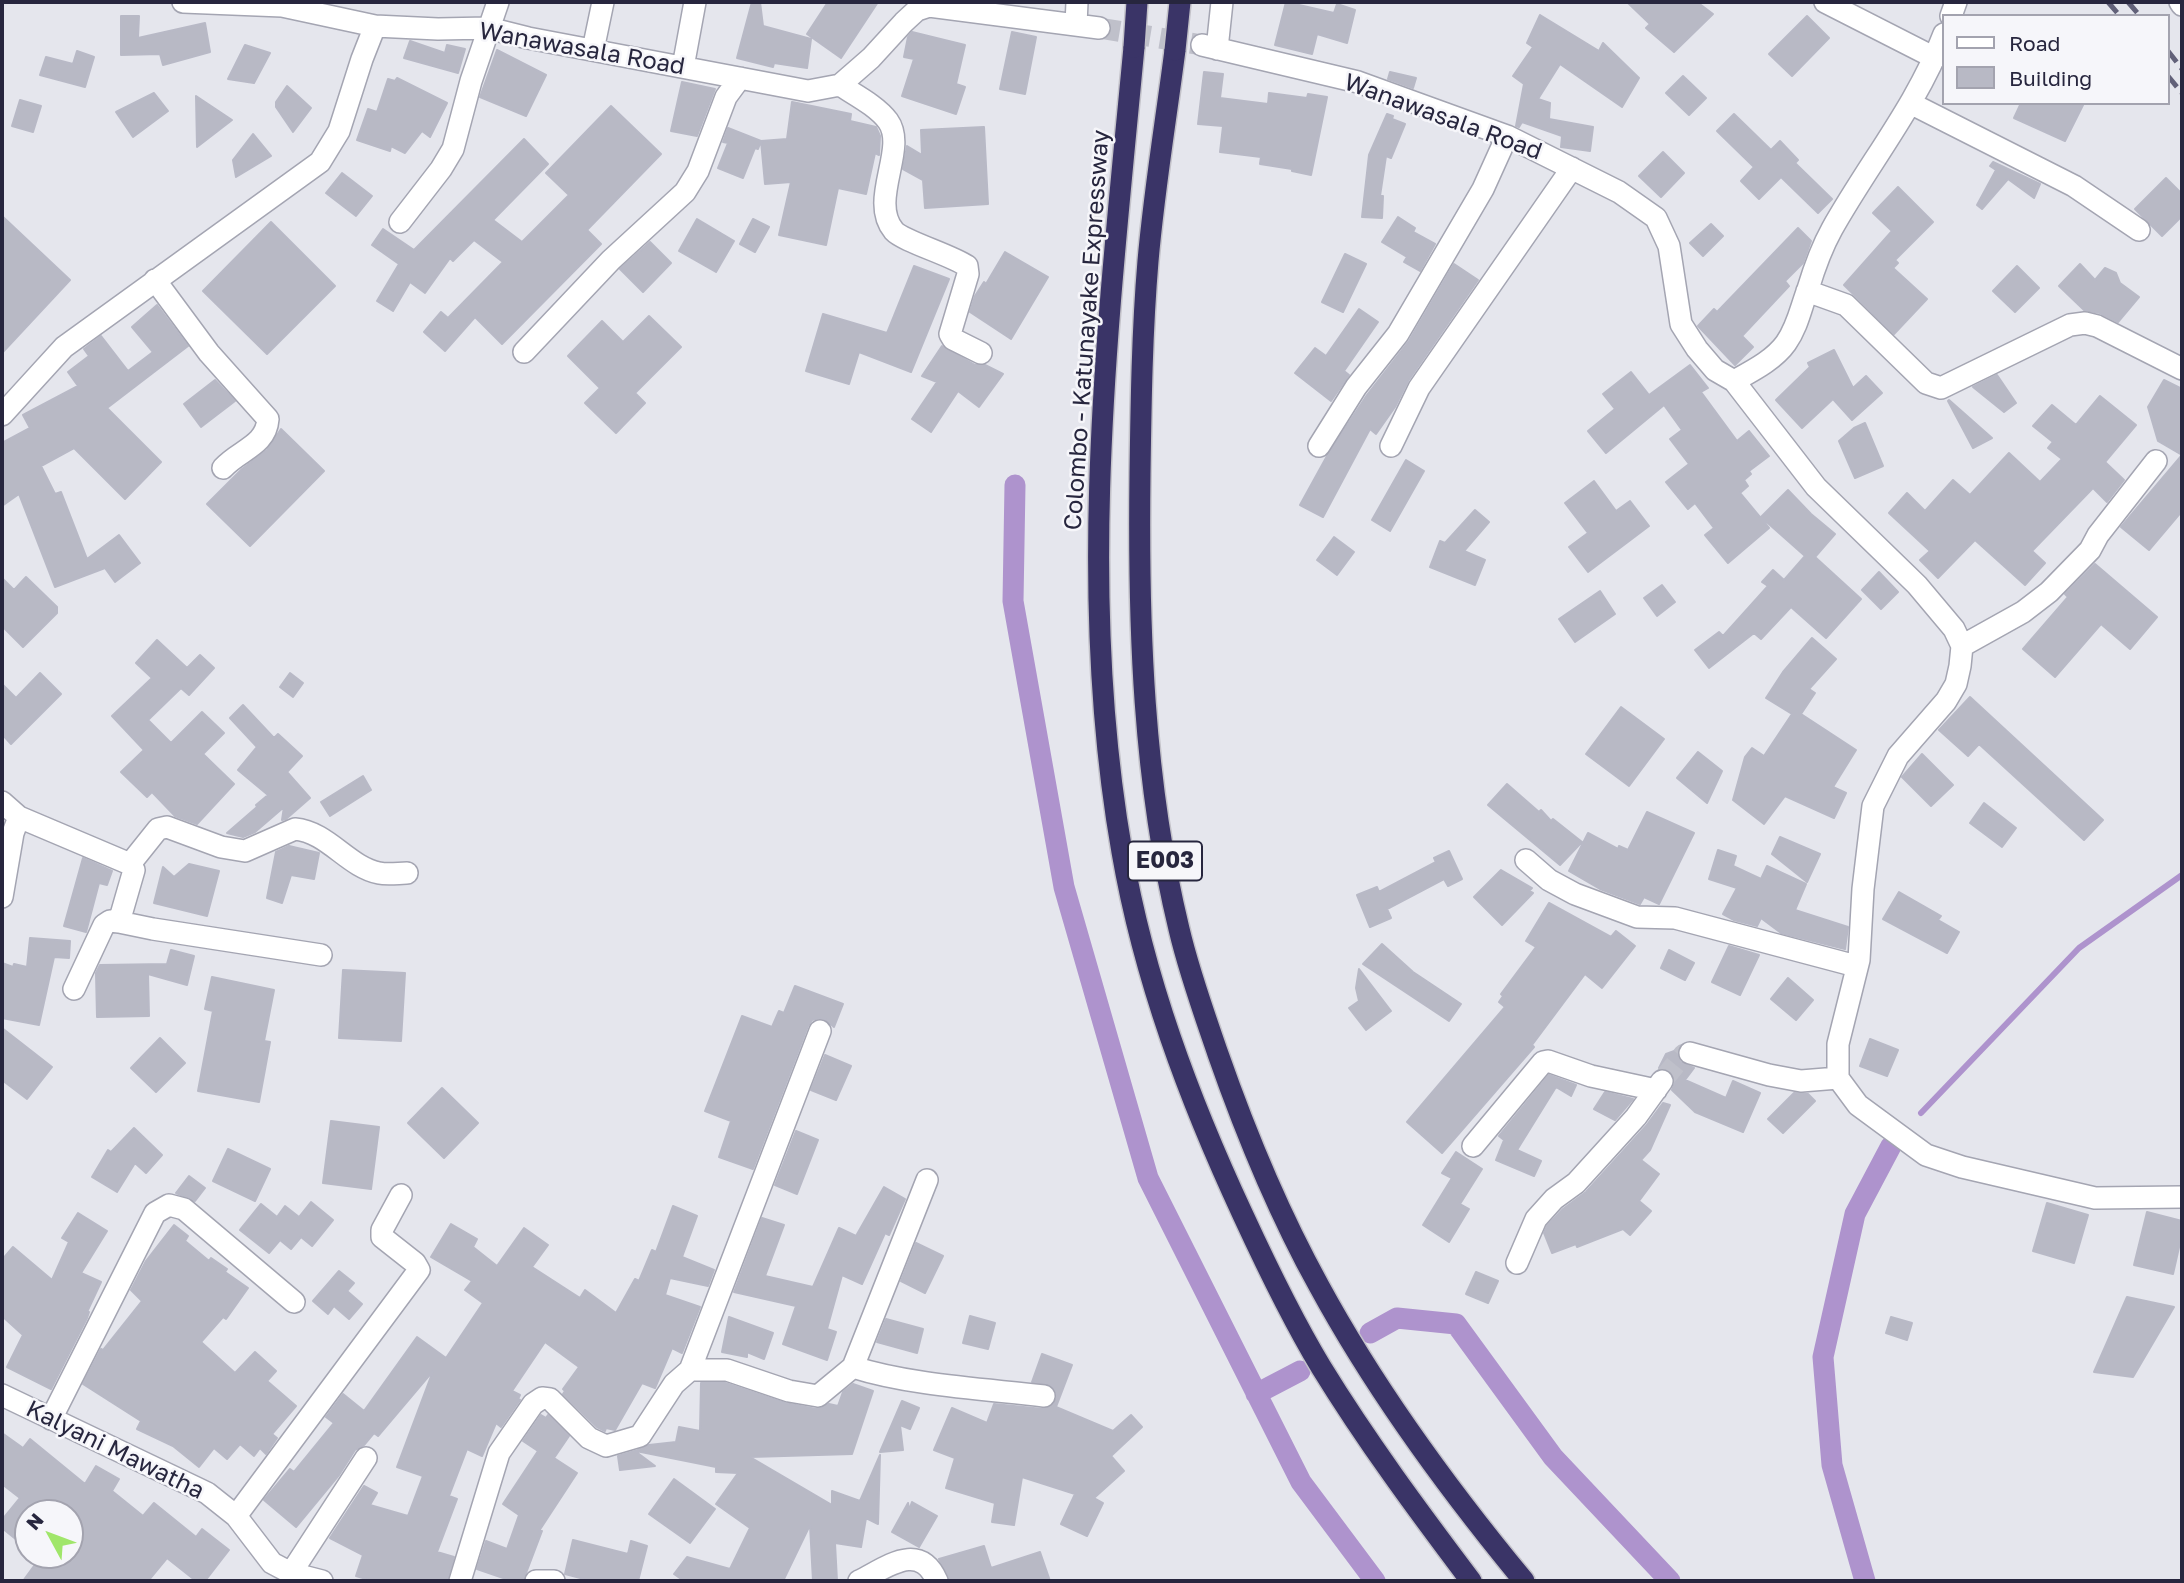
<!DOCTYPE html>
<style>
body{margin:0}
#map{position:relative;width:2184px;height:1583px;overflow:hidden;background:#e5e6ed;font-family:"Golos Text",sans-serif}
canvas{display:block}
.frame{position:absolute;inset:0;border:4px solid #27263e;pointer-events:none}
.legend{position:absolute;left:1942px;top:14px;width:228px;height:91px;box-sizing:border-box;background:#f6f6fa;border:2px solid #a3a3af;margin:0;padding:9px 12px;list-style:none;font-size:21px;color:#27263e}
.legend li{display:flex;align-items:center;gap:14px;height:35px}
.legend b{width:35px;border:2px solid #a3a3af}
.north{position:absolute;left:14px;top:1499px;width:70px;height:70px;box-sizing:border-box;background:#f6f6fa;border:2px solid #a3a3af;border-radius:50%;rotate:311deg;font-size:19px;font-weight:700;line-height:28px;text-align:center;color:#27263e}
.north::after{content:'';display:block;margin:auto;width:24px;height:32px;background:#a0e66a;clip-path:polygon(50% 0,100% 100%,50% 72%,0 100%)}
</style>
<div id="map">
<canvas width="2184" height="1583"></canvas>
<div class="frame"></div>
<ul class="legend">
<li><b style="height:9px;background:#fff"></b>Road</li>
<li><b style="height:19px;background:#b8b9c5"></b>Building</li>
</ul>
<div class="north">N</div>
</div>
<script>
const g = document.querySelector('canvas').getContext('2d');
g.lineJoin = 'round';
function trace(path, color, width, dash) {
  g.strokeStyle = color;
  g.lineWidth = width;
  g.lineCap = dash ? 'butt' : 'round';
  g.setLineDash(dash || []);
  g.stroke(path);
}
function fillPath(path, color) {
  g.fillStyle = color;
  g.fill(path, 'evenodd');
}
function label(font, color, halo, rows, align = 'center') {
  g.font = font + ' "Golos Text",sans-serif';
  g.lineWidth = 5;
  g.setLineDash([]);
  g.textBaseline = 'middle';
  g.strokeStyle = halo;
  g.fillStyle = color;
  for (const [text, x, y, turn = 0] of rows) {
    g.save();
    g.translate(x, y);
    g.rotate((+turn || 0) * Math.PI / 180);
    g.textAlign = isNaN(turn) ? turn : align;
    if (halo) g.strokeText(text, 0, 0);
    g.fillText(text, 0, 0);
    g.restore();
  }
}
trace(new Path2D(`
 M1921,1113L2079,948L2182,875`), '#ae93cd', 6);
trace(new Path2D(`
 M1015,485L1013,601L1064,887L1148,1178L1301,1482L1375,1581
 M1370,1333L1397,1318L1456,1324L1553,1457L1670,1581
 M1256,1394L1300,1371
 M1865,1581L1832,1465L1823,1357L1855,1214L1891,1146`), '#ae93cd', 21);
const building = new Path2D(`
 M752,2H760L763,26L811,39L807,68L774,63L773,67L737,58Z
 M828,2H878L841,58L807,34Z
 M1286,2L1334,13L1337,4L1355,10L1347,43L1317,34L1312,54L1275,45Z
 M1627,2H1697L1713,14L1674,52L1646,28L1650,24Z
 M1540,15L1599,51L1603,43L1639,78L1622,107L1560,64L1538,99L1550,103L1549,119L1593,127L1590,151L1561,147L1562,136L1522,122L1519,127L1516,126L1524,84L1513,76L1533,47L1527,43Z
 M121,16H139L138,38L205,23L210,52L163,65L160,54L121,55Z
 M1807,16L1829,38L1792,76L1769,54Z
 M912,32L965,45L956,84L965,87L956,114L902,96L914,59L904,57L908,37Z
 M1012,32L1036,37L1025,94L1000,89Z
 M410,41L445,53L447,45L465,49L458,73L404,58Z
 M245,45L270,53L254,83L228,79Z
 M497,50L546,75L526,116L480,97Z
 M77,51L94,57L85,87L40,75L46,57L73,64Z
 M1204,72L1223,74L1220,98L1268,104L1269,93L1307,98L1308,94L1327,97L1311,175L1292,171V169L1260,164L1261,157L1220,152L1223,126L1198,124Z
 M1390,72L1416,78L1413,88L1388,79Z
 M1683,76L1706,98L1689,115L1666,93Z
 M397,78L447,103L430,137L422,131L405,153L391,146L390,151L357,140L368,109L377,112L388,79L395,81Z
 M682,82L715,89L697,136L671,131Z
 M287,86L311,108L293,132L276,107V102Z
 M154,93L168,111L133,137L116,112Z
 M196,96L232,120L197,147Z
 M20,100L41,106L33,132L12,126Z
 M792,102L851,114L850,121L876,127L880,136L879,155L875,153L866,194L838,188L826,245L779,235L791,182L765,184L761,141L787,139Z
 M2021,103H2084L2065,141L2014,118Z
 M611,106L661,154L587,230L601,244L502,344L475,317L445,351L424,332L441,312L448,318L503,262L474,240L453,261L450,258L425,293L410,282L393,311L377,301L399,264L372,245L383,229L414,250L524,139L548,164L493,220L522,242L569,195L546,173Z
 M1387,114L1393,116L1392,119L1405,124L1391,158L1386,156L1380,196H1383L1382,218L1362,217L1369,155Z
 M1734,114L1771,150L1780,141L1798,160L1795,163L1832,199L1818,213L1781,177L1759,199L1741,181L1754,167L1717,131Z
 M984,127L988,204L925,208L923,180L903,169L907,146L922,155L921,130Z
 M728,128L761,141L758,149L755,148L743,178L718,168L728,143L723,142Z
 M253,134L271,156L236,177L233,160Z
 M1663,152L1684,173L1661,197L1639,176Z
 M1993,162L2040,184L2034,198L2008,179L1982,209L1977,205L1996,170L1990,166Z
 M342,173L372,196L356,216L326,193Z
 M2166,178L2182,194V216L2162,236L2135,209Z
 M1898,187L1933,222L1895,260L1898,263L1893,268L1927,299L1894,334L1844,285L1892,231L1873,213Z
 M2,216L70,280L2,353Z
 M1398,217L1415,228L1413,232L1435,244L1420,271L1404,262L1407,257L1382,242Z
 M697,219L734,241L716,272L679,251Z
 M753,219L769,227L755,252L740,244Z
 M271,222L335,286L267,354L203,291Z
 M1711,224L1723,236L1703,256L1690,243Z
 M1798,228L1811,241L1803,263L1785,281L1789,286L1742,336L1753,347L1735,365L1698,326L1714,309L1717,312Z
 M650,242L671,263L643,292L620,269Z
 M1005,252L1048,277L1011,339L970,312L975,296L984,282L986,284Z
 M1345,254L1366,264L1343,312L1322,302Z
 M1454,264L1478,280L1408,381L1395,407L1376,434L1370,429L1323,517L1300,505L1327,456L1367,395L1409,341Z
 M2080,264L2095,280L2105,268L2116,273L2120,283L2139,297L2118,322L2100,313L2084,310L2059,286Z
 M914,266L949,279L911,372L859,352L849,384L806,371L823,314L887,333Z
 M2017,266L2039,288L2015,312L1993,291Z
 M157,305L188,346L107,408L161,462L125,499L74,448L41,466L55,494L61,492L87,559L119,535L140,563L115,582L105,568L55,587L19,494L2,506V443L30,428L23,415L78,386L68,372L89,356L84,349L101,336L128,371L153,352L132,327Z
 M1359,309L1378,322L1344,371L1349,375L1331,401L1295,373L1315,348L1326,356Z
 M649,316L681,347L635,393L645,403L616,433L585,403L600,388L568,356L602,321L623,342Z
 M942,346L975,365H985L1003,374L979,407L958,391L931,432L912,419L937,382L922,376Z
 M1834,350L1853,388L1866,376L1882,393L1852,420L1833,399L1802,428L1776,400L1810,367L1808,363Z
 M1690,365L1708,388L1701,392L1737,441L1749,431L1769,456L1749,471L1751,474L1744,480L1748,486L1740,493L1769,528L1728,563L1705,535L1714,528L1695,503L1688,509L1666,482L1689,464L1670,439L1682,430L1664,405L1606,453L1588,431L1615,409L1603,394L1631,372L1649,395Z
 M1997,375L2016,403L2004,412L1973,387Z
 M215,380L235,401L201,427L184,404Z
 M2164,380L2182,389V511L2149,550L2121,527L2182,455L2158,441L2148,407Z
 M2100,396L2136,425L2105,462L2124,480L2107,502L2093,488L2032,551L2045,563L2025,585L1975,540L1938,578L1920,560L1930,551L1889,513L1907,493L1925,511L1953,480L1970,495L2009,453L2040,482L2062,459L2048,448L2053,442L2033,426L2052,405L2076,425Z
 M1949,400L1992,438L1973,448L1948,401Z
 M1865,423L1883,466L1855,478L1839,441L1854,428Z
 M281,429L324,471L250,546L207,504L242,469L267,450Z
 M1406,460L1424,471L1390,531L1372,520Z
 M1594,481L1616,511L1630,501L1649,526L1588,572L1569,547L1588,533L1565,503Z
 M1788,490L1811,514L1835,534L1815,557L1861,599L1826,638L1791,607L1761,639L1754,633L1709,668L1695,650L1719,632L1723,636L1768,586L1762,582L1773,570L1784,580L1805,556L1761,517Z
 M1475,510L1489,522L1464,551L1485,560L1475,585L1430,567L1440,541L1445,543Z
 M1334,537L1354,552L1337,575L1317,560Z
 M2095,564L2157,617L2130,649L2101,624L2055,677L2023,649L2068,597L2065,594Z
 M1879,572L1898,592L1881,609L1862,590Z
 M26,577L57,607V613L23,647L2,626V578L14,590Z
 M1662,585L1675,602L1657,616L1644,598Z
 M1600,591L1615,614L1575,642L1559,619Z
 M1812,638L1836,659L1809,689L1815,693L1801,714L1856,750L1833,787L1846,793L1834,818L1785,796L1764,824L1733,800L1745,757L1752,748L1764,756L1792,714L1766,698L1783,672Z
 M157,640L187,668L200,655L214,668L189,695L181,688L148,720L171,743L202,712L224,733L203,754L234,784L197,824L175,816L152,792L147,797L121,772L144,750L112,716L152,678L136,663Z
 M40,673L61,694L11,744L2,734V684L16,698Z
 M290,673L303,683L293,697L280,687Z
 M1970,697L2103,820L2084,840L1979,744L1968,756L1939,730Z
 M243,705L274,738L278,734L302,756L287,772L310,798L286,819L282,820L284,807L255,832L243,837L227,833L257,807L256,805L268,795L238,770L257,747L230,718Z
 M1621,707L1664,739L1629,786L1586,754Z
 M1698,752L1722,771L1707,803L1677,778Z
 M1922,754L1953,785L1931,806L1902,777Z
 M363,776L371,790L330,816L321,802Z
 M1507,784L1539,812L1541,810L1551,821L1553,819L1582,842L1560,865L1488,805Z
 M1984,803L2016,828L2002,847L1970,823Z
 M1647,812L1694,833L1659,904L1644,897L1640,904L1600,889L1569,871L1588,833L1618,849L1619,846L1628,850Z
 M1780,837L1820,854L1807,882L1772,854Z
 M289,846L319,853L314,879L291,875L282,903L267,898L276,852Z
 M1718,850L1736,856L1733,866L1761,879L1767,866L1806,884L1795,910L1848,927L1845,949L1781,933L1761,918L1757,926L1734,920L1723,914L1737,888L1709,879Z
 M1449,851L1462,879L1448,886L1444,879L1387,909L1391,918L1370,927L1357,895L1377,887L1379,892L1436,862L1434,858Z
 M83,858L112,871L107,885L99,883L86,932L64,926Z
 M189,864L219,871L207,916L154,903L163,867L174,877Z
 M1501,870L1532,888L1529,891L1533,893L1502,925L1474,897Z
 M1899,892L1941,916L1938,920L1959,932L1947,953L1883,919Z
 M1549,903L1611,937L1616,931L1635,946L1602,988L1585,974L1532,1045L1534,1047L1442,1153L1407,1122L1505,1007L1499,1002L1503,996L1501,994L1536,947L1526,941Z
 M30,938L70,941L69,958L54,957L39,1025L2,1018V963L13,967L14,964L27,967Z
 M1382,944L1413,972L1461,1004L1449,1021L1363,964Z
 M1729,946L1759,955L1740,995L1712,982Z
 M171,950L194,956L187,985L148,974L149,1016L97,1017L96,973L100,965L167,964Z
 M1669,950L1694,963L1685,980L1661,968Z
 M1359,969L1391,1011L1366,1030L1349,1008L1359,1001L1356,988Z
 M343,970L405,973L401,1041L339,1038Z
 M212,977L274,990L264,1041L270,1042L259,1102L198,1091L213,1011L205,1009Z
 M1788,978L1813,1000L1796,1020L1771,999Z
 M795,986L843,1004L834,1027L825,1019L819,1018L812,1020L808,1026L753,1169L719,1157L731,1121L705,1111L742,1016L772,1027L779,1011L784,1013Z
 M2,1028L52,1067L27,1099L2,1080Z
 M160,1038L185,1063L156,1092L131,1068Z
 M1870,1039L1898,1050L1887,1076L1860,1066Z
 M1677,1050L1680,1062L1694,1068L1685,1080L1726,1098L1733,1081L1760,1093L1743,1132L1695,1112L1672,1090L1675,1083L1674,1075L1669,1070L1659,1068L1666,1054Z
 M825,1055L851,1066L836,1100L811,1090Z
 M1549,1075L1576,1085L1571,1096L1556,1087L1517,1150L1541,1161L1534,1176L1496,1160L1504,1140L1499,1136Z
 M442,1088L478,1123L444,1158L408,1123Z
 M1605,1092L1633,1099L1615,1120L1594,1109Z
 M1794,1093L1808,1094L1815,1101L1783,1133L1768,1119Z
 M1663,1103L1670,1105L1650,1150L1641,1160L1659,1174L1639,1201L1651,1211L1630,1235L1623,1229L1577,1247L1576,1244L1552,1253L1544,1233L1547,1226L1563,1209L1586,1192L1646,1126Z
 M331,1121L379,1127L371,1189L323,1183Z
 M134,1128L162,1155L146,1173L135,1163L117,1192L92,1177L108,1150L111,1152Z
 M796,1131L818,1140L797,1194L775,1185Z
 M228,1149L270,1169L255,1201L213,1181Z
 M1456,1152L1482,1169L1460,1204L1469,1209L1449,1242L1423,1225L1452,1178L1442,1173Z
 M189,1176L205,1188L195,1201L176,1193Z
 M884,1187L905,1199L889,1235L885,1233L862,1284L842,1275L827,1329L836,1332L827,1360L783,1344L796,1306L734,1292L762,1218L784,1225L765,1276L813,1287L839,1228L856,1236Z
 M311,1202L333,1220L312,1246L301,1237L291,1249L280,1240L269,1253L240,1230L261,1204L277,1217L285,1206L299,1217Z
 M2047,1203L2088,1215L2074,1263L2033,1251Z
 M673,1206L697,1216L682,1257L714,1270L708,1286L670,1278L665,1295L700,1307L682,1353L672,1348L655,1388L642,1383L615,1430L606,1428L605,1431L597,1427L563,1394L565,1391L563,1389L579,1367L545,1342L512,1391L520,1395L518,1399L520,1400L501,1427L496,1423L482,1456L467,1449L449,1496L457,1499L437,1552L454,1557L447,1581H373L356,1576L363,1555L330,1538L364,1486L377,1493L370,1505L408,1516L423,1476L397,1467L433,1371L378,1436L374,1433L364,1445L355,1450L339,1475L296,1527L264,1500L290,1469L294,1472L334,1423L326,1417L343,1394L364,1411L417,1337L446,1358L483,1303L465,1290L472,1281L431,1257L451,1224L477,1239L473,1247L497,1266L524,1228L548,1245L532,1267L580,1298L585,1290L616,1313L635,1279L639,1281L652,1250L656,1252Z
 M2147,1212L2182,1221V1234L2173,1274L2134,1265Z
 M78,1213L107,1231L81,1273L101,1282L87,1312H89L87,1318L51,1389L7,1367L23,1335L2,1316V1260L13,1247L52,1280L69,1242L62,1238Z
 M174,1225L188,1236L185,1241L209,1261L211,1258L227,1269L225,1272L248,1288L226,1319L223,1317L201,1342L235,1373L255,1352L276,1371L267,1381L296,1406L272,1434L277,1438L266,1454L260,1448L254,1456L240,1444L227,1459L214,1448L199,1467L173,1446L137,1429L141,1421L83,1384L101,1349L103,1350L142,1301L131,1290L146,1261Z
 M916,1243L943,1256L925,1293L901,1281Z
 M339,1271L354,1283L347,1291L362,1304L349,1319L334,1306L328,1314L313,1301Z
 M1476,1272L1498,1281L1488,1303L1466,1294Z
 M2127,1297L2174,1307L2133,1377L2094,1372Z
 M970,1316L995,1323L988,1349L963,1343Z
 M729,1317L773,1333L764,1359L747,1352V1357L722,1352Z
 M1891,1317L1912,1323L1907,1340L1886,1333Z
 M886,1319L923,1329L917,1353L877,1342Z
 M1042,1354L1072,1365L1056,1407L1113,1431L1131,1415L1142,1427L1111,1456L1124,1471L1094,1498L1103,1503L1087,1536L1061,1524L1075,1494L1022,1477L1014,1525L992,1522L995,1503L946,1488L955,1458L934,1450L952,1408L987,1423L994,1404L1043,1409L1054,1404L1057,1397L1052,1386L1032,1382Z
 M701,1383H725L785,1403L816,1409L829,1404L838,1406L843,1392L853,1384L873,1391L852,1454L750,1457L832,1505V1491L860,1501L880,1455L878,1524L866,1518L861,1547L835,1543L837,1581H813L810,1525L783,1581H684L674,1574L687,1557L730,1569L750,1528L716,1504L738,1473L716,1472V1467L636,1451L649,1445L676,1442L679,1427L700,1431Z
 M902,1401L919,1408L910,1429L900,1425L903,1450L880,1452Z
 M541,1415L546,1418L548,1415L569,1436L554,1458L577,1473L539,1531H542L523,1581H512L477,1569L486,1541L507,1549L519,1515L503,1504L538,1451L523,1441Z
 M2,1433L23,1448L30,1439L85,1484L96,1466L119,1479L112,1491L143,1516L154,1503L196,1537L202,1529L229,1550L205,1581H196L167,1558L148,1581H23L42,1555H70V1513H28V1549L2,1528V1520L20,1498L2,1484Z
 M635,1451L655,1466L620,1470L618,1456Z
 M674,1479L715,1509L690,1543L649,1514Z
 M912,1502L937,1516L919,1547L892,1532L908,1503L909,1510Z
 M573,1540L628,1554L631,1541L647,1546L638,1581H592L565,1574Z
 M984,1546L991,1568L1040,1552L1050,1581H950L939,1559Z`);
fillPath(building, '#b8b9c5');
trace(building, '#b8b9c6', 2);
trace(new Path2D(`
 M1099,28L1202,45
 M1662,1081L1684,1054L1690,1053`), '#bfc0ca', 21, [21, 10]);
const minor = new Path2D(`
 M183,2L282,6L375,26
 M1825,2L1935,58
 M2180,2L2182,5
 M1951,16L1956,2
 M1076,25L1077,2
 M1202,45L1358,82L1507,136L1619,192L1656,218L1669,246L1681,324L1697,349L1715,370L1734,381C1752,371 1774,360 1786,343C1798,326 1801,307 1808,289C1814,269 1822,247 1832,229C1869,163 1917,105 1944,34
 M1217,49L1222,2
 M593,50L603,2
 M683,67L695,2
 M840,85C855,95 877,106 888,121C908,149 868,200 894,231C903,241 951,255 967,266L968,274L950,334L953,339L981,353
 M1912,104L2074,186L2139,230
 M400,222L441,169L453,149L471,81L498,2
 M155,280L209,353L268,419C266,446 239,450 223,468
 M1807,291L1846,305L1926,383L1941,388L2070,325L2085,323L2097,326L2182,369
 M524,352L611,260L685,192L698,171L726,97L740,78
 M1734,381L1816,487L1917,585L1954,629L1962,646L1960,666L1956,684L1946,701L1898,756L1873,806L1863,889L1859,960L1838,1044V1078L1858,1105L1926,1155L1962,1167L2095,1198L2182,1197
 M2,415L64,347L320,162L339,131L362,59L375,26L438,29L488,28L528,38L808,91L840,85L871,58L904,22L917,10L929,6L1099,28
 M1319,446L1356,387L1398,334L1483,189L1507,136
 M1391,446L1419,388L1572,168
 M1962,646L2023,612L2049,592L2090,550L2098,535L2156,461
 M2,802L19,817L130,864L134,870L119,922L153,929L321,955
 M1526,860L1549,880L1575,894L1637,917L1675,918L1856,966
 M130,864L158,829L167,827L221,847L245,851L295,829C328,832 348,867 379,873C388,875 399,873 407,873
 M2,897L13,833L19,817
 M74,989L104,925L110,921L119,922
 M1690,1053L1769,1075L1801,1081L1838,1078
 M1473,1146L1543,1062L1548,1061L1591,1076L1656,1090
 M1517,1263L1536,1219L1554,1199L1576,1183L1636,1117L1662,1081
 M853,1367L927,1180
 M690,1370L820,1031
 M2,1395L207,1493L236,1516L272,1563L291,1573L322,1581
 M51,1419L155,1213L169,1205L184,1209L294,1302
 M236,1516L419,1270L415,1263L382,1237V1230L401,1195
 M291,1573L366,1458
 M460,1581L499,1453L533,1404L542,1398L550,1399L589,1438L606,1446L640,1436L674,1384L690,1370H727L789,1391L818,1396L853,1367C909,1385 984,1389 1044,1396
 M536,1581H554
 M859,1581C886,1568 919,1540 937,1581`);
const highway = new Path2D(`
 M1134,47C1109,314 1075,586 1122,852C1144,979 1189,1099 1243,1215C1267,1267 1292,1319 1321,1367C1367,1442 1419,1512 1471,1581
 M1175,50C1166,120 1154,191 1148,261C1142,332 1141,403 1140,474C1138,626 1143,781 1179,929C1189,972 1204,1013 1218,1054C1246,1134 1278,1212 1319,1286C1376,1391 1448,1489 1524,1581`);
trace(minor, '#a4a5b2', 24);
trace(highway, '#c3c2c9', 24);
trace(minor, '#fff', 21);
trace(highway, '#3a3467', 21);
trace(new Path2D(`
 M2108,2L2120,16
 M2128,2L2140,16
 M2168,51L2182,69
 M2168,76L2182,93`), '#626179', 5, [14, 7]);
const highwayBridge = new Path2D(`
 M1134,47L1137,2
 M1175,50L1180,2`);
trace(highwayBridge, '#c3c2c9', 24, []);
trace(highwayBridge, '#3a3467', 21);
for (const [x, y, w] of [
 [1165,861,74]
]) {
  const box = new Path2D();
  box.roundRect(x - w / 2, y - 19.5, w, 39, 5);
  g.fillStyle = '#f6f6fa';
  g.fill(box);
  trace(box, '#27263e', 2);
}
label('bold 23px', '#27263e', null, [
 ["E003",1165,861]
]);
label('24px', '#27263e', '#f6f6fa', [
 ["Wanawasala Road",582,49,10],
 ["Wanawasala Road",1443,117,20],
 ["Colombo - Katunayake Expressway",1087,330,-86],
 ["Kalyani Mawatha",115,1450,26]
]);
</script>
